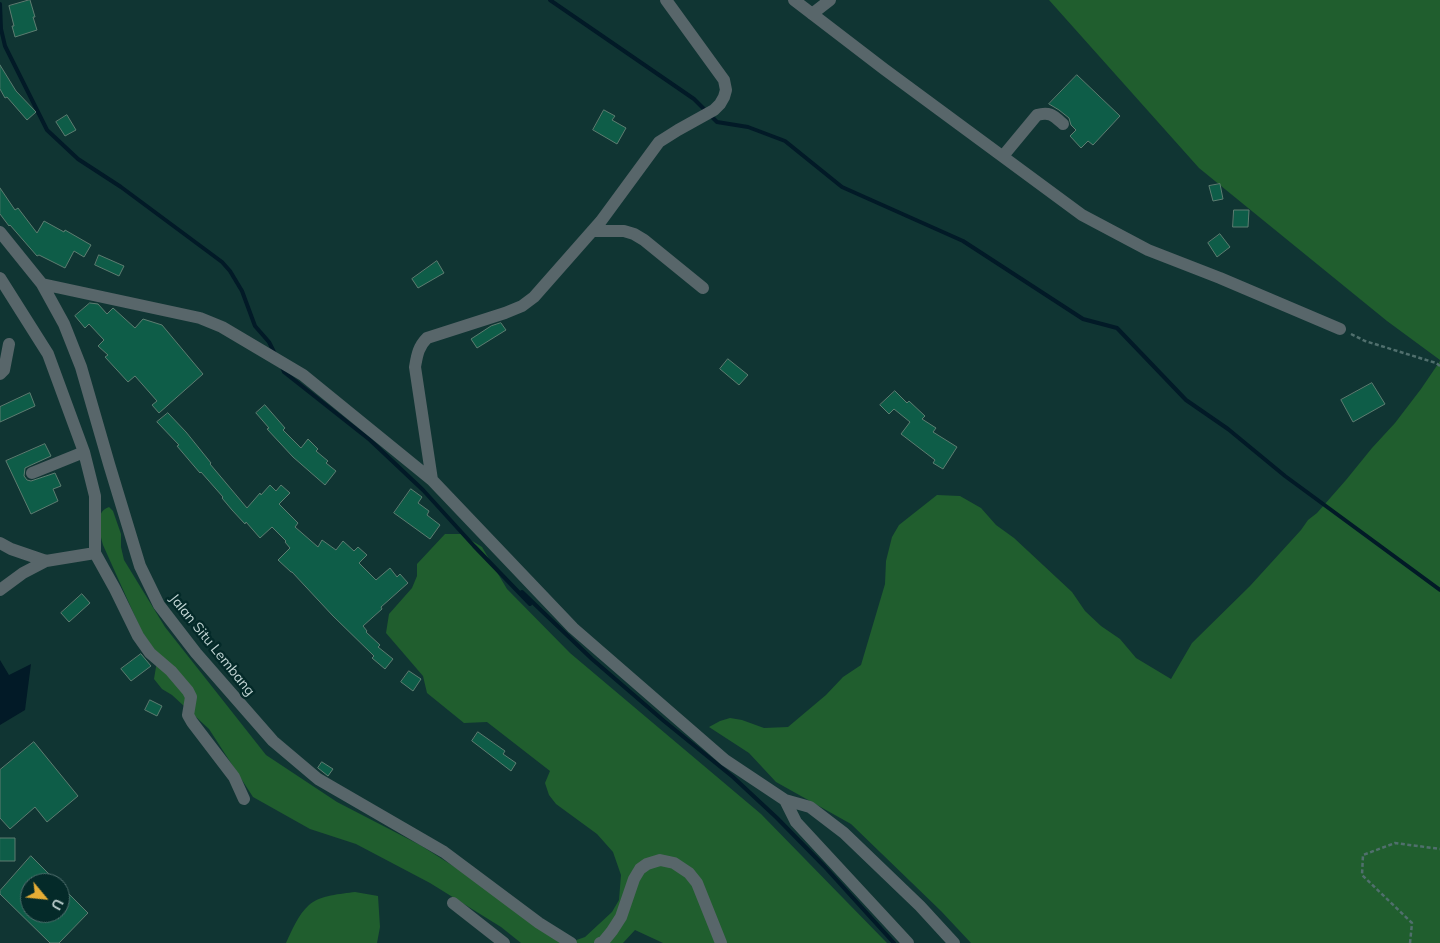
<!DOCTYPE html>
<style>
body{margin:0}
#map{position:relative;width:1440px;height:943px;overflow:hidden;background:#103533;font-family:Mulish,sans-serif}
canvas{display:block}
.north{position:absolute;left:20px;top:873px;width:50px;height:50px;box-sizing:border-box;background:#042a29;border:1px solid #506f6e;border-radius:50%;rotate:118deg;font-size:14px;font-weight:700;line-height:20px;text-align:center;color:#c3d6d5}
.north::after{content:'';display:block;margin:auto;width:18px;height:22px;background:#e5ad35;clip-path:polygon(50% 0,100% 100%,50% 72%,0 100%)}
</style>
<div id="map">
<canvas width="1440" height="943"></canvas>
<div class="north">U</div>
</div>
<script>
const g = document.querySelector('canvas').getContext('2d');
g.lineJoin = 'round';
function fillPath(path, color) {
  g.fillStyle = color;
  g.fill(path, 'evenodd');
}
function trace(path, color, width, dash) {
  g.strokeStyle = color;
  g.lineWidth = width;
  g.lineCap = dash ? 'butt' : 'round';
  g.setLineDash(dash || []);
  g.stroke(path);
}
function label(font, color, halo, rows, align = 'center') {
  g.font = font + ' Mulish,sans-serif';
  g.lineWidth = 5;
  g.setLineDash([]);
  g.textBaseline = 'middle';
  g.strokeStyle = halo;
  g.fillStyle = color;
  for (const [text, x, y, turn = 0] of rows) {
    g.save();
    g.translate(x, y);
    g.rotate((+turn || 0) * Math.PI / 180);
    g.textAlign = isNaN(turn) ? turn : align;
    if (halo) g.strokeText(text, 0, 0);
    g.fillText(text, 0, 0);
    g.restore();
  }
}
fillPath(new Path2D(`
 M1049,0H1440V360L1387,321L1199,168Z
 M1440,361V943H971L941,911L851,824L776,782L749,753L709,727L720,721L730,718L742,720L764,728L788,727L826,695L843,677L861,665L885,584L886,561L892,537L899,525L937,495L960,496L981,508L996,525L1014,538L1072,592L1085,611L1101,626L1120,639L1136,658L1171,679L1192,643L1250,586L1301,530L1308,520L1317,513L1346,480L1372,448L1395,423L1421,389Z
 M109,507L113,511L121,534V547L124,560L165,627L266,755L337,802L420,845L458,869L562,943H521L501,927L430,883L356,844L310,829L253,797L209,729L172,695L162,689L154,679L158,655L142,632L103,545C100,532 93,513 109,507Z
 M445,534H461L482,547L507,589L570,653L761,814L887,943H663L635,930L623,943H568L585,937L612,912L619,900L621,875L613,852L597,834L556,804L549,795L545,783L550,771L487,722L464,723L427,693L423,676L386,633L389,614L412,588L417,576V564Z
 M355,892L378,896L380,927L377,943H286C292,930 298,915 309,905C320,895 341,894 355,892Z`), '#205e2e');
fillPath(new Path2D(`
 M0,660L9,675L31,664L25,710L0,725Z`), '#021a27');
trace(new Path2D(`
 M550,0L694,99L706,111
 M0,4L1,29L5,46L47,130L78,159L121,187L222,262L230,271L242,291L255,326L269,342L275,354
 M711,116L717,122L748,127L785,141L842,187L963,241L1083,319L1117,328L1186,400L1228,429L1285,476L1440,590
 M282,367L284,372L370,440L423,490L474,546L530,604L522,592L592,659L664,721L733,777L777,818L824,866L894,943`), '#021a27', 4);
const building = new Path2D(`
 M30,0L35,17H33L37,30L15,37L12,26H14L9,6Z
 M0,65L16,91L36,112L27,120L7,97L5,98L0,89Z
 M1077,75L1120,116L1093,145L1088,141L1081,148L1070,136L1076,130L1071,125L1069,118L1059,110L1049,104Z
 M604,110L615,116L612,120L626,128L617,144L593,130Z
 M67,115L76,130L65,136L56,122Z
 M1220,184L1223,199L1213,201L1209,186Z
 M0,188L15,210L18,208L37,233L44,221L64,232L65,230L91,245L84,257L74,251L65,268L39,255L37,256L10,225L9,226L0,214Z
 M1234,210H1249L1248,227H1233Z
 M1220,234L1230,247L1217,257L1208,243Z
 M99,255L124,266L119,276L95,265Z
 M437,261L444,273L418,288L412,279Z
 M90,303L98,304L107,314L113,308L135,328L143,319L162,325L203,374L159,413L152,405L157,401L135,376L128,382L105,357L108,355L98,346L104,340L89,324L85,328L75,316Z
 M501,323L506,330L477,348L471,339L491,326Z
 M728,359L748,375L739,385L720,369Z
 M1372,383L1385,404L1353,422L1341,400Z
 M895,391L907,403L909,401L925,416L922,419L936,428L933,432L957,447L943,469L933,463L935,460L901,434L910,422L894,409L889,414L880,405Z
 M30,393L35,406L0,422V407Z
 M265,405L285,428L283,430L301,448L308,439L318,449L316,451L328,461L326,463L336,471L325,485L293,457L267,429L269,428L256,413Z
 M168,413L186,432L211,463L210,464L247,508L260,493L261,495L270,485L276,491L281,485L290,493L279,504L298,523L295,527L318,547L322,540L336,550L343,541L354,551L358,547L367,555L359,563L376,580L390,568L397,577L400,574L408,583L381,607L382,609L363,626L367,631L366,632L380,645L378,647L393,659L385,669L372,658L374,656L333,616L292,572H291L278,560L290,548L285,542L286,541L272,527L260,538L246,522L245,524L232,510L222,498L223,497L201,472L200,473L177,446L179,445L157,422Z
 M45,444L51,456L29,466L25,468L24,476L27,480L31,481L55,473L61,486L53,489L58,501L31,514L6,461Z
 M411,489L422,497L418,503L429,511L427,515L440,525L430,539L394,513Z
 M82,594L90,603L69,622L61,613Z
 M141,654L151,666L131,681L121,669Z
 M409,671L421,679L413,691L401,682Z
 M150,700L162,706L157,716L145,710Z
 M478,732L505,751L503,754L516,763L511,771L472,741Z
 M34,742L78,796L47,822L35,807L10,829L0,818V770Z
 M322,762L333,769L328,776L318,768Z
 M0,838H15V861H0Z
 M31,856L58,883H30V913H60V885L88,913L59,943H50L0,894V891Z`);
fillPath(building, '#0e5d48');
trace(building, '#5d7d71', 1);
trace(new Path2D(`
 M1351,334L1365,341L1436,363L1440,366
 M1410,943L1412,923L1362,875L1363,855L1395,843L1440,849`), '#506f6d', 2.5, [4, 2.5]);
trace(new Path2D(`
 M794,0L884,69L1082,215L1148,250L1220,278L1340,329
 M812,14L830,0
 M1003,156L1037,115C1050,111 1054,116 1063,124
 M592,231H624L634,234L644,240L703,288
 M0,232L42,284L64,324L81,367L109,464L140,566L159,605L196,653L273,741L318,779L444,852L539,923L571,943
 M0,278L48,354L84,452L95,496V553L46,561L23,573L0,590
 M42,284L200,318L222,327L303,375L432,480L573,628L725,760L785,800L810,807L844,833L920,906L954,943
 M0,374L4,370L9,344
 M32,473L84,452
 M432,480L415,367C417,356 418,347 427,338L505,313L522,306L534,297L601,221L659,142L678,130L714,110L720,104L724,97L726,90L724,80L666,0
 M0,543L11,549L46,561
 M95,553L115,589L138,636L150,653L171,671L188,691L191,697L188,715L192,722L234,777L244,799
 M785,800L796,822L908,943
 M453,903L504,943
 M600,943L603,942L612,931L621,917L634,879L640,869L647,864L660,860L674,863L689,873L697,883L721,943`), '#58666a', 12);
label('14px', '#c3d6d5', '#042a29', [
 ["Jalan Situ Lembang",212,645,51]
]);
</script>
